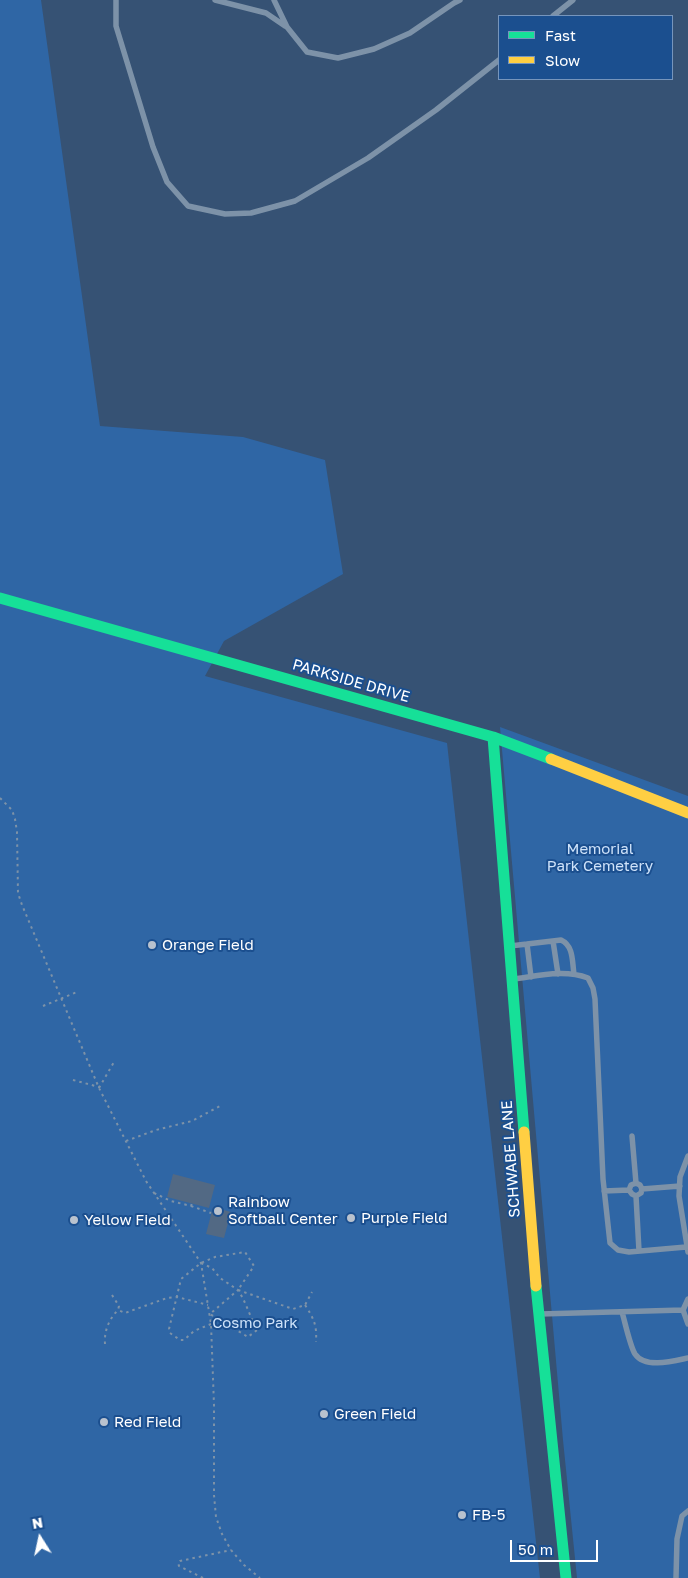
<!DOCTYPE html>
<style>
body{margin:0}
#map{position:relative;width:688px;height:1578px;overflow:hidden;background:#365274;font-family:"Golos Text",sans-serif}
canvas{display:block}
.legend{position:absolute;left:498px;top:15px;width:175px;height:65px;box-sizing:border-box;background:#1b4f8f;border:1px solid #7695bc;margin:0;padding:6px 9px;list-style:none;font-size:15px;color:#fff}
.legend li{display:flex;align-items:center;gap:10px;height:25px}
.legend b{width:25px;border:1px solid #7695bc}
.north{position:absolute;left:15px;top:1513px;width:50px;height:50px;-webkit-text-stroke:4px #1b4f8f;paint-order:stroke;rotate:350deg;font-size:14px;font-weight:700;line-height:20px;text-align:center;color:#fff}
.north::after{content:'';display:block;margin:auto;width:18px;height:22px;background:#fff;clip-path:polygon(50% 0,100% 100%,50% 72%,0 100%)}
.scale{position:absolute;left:510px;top:1540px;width:88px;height:22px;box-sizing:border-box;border:2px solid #fff;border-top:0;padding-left:6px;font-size:15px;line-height:18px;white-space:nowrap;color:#fff;-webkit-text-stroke:4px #1b4f8f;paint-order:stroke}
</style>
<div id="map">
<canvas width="688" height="1578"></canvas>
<ul class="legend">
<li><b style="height:6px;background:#16e098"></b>Fast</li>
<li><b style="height:6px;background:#ffcf43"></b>Slow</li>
</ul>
<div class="north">N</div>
<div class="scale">50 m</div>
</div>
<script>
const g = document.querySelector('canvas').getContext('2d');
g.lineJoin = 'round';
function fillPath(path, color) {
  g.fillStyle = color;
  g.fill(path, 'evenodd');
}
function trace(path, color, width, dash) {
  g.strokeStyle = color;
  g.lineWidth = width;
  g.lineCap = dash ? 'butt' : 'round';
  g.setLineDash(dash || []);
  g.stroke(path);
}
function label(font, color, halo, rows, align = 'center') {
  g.font = font + ' "Golos Text",sans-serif';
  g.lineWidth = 4;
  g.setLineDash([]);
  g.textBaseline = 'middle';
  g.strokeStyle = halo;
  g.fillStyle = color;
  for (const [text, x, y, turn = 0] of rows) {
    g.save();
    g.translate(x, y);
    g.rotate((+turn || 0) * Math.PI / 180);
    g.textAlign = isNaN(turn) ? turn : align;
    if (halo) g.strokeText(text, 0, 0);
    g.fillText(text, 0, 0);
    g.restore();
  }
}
fillPath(new Path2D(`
 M0,0H41L100,426L243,437L325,460L343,574L224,641L205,676L447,743L540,1578H0Z
 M500,727L688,796V1578H577L563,1440Z`), '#2f66a5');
fillPath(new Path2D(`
 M173,1174L215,1185L209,1208L167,1197Z
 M213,1207L231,1212L224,1238L206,1234Z`), '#526984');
trace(new Path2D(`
 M0,798L12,810L15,819L17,832L18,893L22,905L99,1088L146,1181L201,1263L211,1324L214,1405V1495L216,1517L222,1534L231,1550L244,1565L260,1578
 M43,1006L77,992
 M73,1080L99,1087
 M99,1088L114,1062
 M126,1141L156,1130L192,1121L222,1105
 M154,1193L171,1201L191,1206L192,1203
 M191,1206L211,1213
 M201,1263L212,1268L220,1278L238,1290L210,1314L248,1337L257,1330C250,1317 246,1302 238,1290
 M238,1290L293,1309L305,1305L312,1292
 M112,1295L119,1306L118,1310L125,1313L167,1298L177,1297L208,1305
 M305,1305C314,1319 317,1325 316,1342
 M211,1324L194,1331L184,1340H180L170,1333L169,1329L181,1279L201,1263L215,1257L245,1252L254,1266L238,1290
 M105,1344C104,1331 109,1319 118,1310
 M203,1578L179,1566L178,1563L180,1561L231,1550`), '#7d92a8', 2, [2.5, 4]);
trace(new Path2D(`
 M116,0V26L153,147L167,182L188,206L225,214L251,213L295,201L368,158L436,110L499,60
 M215,0L266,13L285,26
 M274,0L287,27L307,52L338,58L374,49L410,33L454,3L460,0
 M553,16L573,0
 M553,941L558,974
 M527,944L531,977
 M510,946L561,940C574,946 572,962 574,974
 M513,979C538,976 564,969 588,978L593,988L595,999L603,1179L610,1243L618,1250L629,1252L686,1247
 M632,1136L636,1183
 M688,1156L680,1177L679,1196L688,1252
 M642,1189L680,1186
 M604,1191L629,1190L631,1185L636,1183L640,1185L642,1189L641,1193L636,1196L632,1194L629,1190
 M636,1196L639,1251
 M683,1310L688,1324
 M622,1312C625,1322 630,1346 635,1354C645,1369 674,1361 688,1358
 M540,1314L683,1310L688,1299
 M676,1578L677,1539L682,1516L688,1511`), '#7d92a8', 5.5);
trace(new Path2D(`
 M0,598L493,737L551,759
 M493,737L524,1132
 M536,1286L566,1578`), '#16e098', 11);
trace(new Path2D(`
 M551,759L688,813
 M524,1132L536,1286`), '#ffcf43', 11);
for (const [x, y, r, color] of [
 [152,945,5,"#b9c2ce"],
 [218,1211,5,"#b9c2ce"],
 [351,1218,5,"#b9c2ce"],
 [74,1220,5,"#b9c2ce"],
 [324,1414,5,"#b9c2ce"],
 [104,1422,5,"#b9c2ce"],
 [462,1515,5,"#b9c2ce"]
]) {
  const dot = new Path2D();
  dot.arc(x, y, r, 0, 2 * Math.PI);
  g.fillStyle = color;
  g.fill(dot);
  trace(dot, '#1b4f8f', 2);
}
label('15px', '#fff', '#1b4f8f', [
 ["PARKSIDE DRIVE",351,681,16],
 ["SCHWABE LANE",511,1159,-94]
]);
label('15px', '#cfe3fa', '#1b4f8f', [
 ["Memorial",600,849],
 ["Park Cemetery",600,866],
 ["Cosmo Park",255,1323]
]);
label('15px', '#fff', '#1b4f8f', [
 ["Orange Field",162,945],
 ["Rainbow",228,1202],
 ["Softball Center",228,1219],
 ["Purple Field",361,1218],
 ["Yellow Field",84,1220],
 ["Green Field",334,1414],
 ["Red Field",114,1422],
 ["FB-5",472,1515]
], 'left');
</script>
